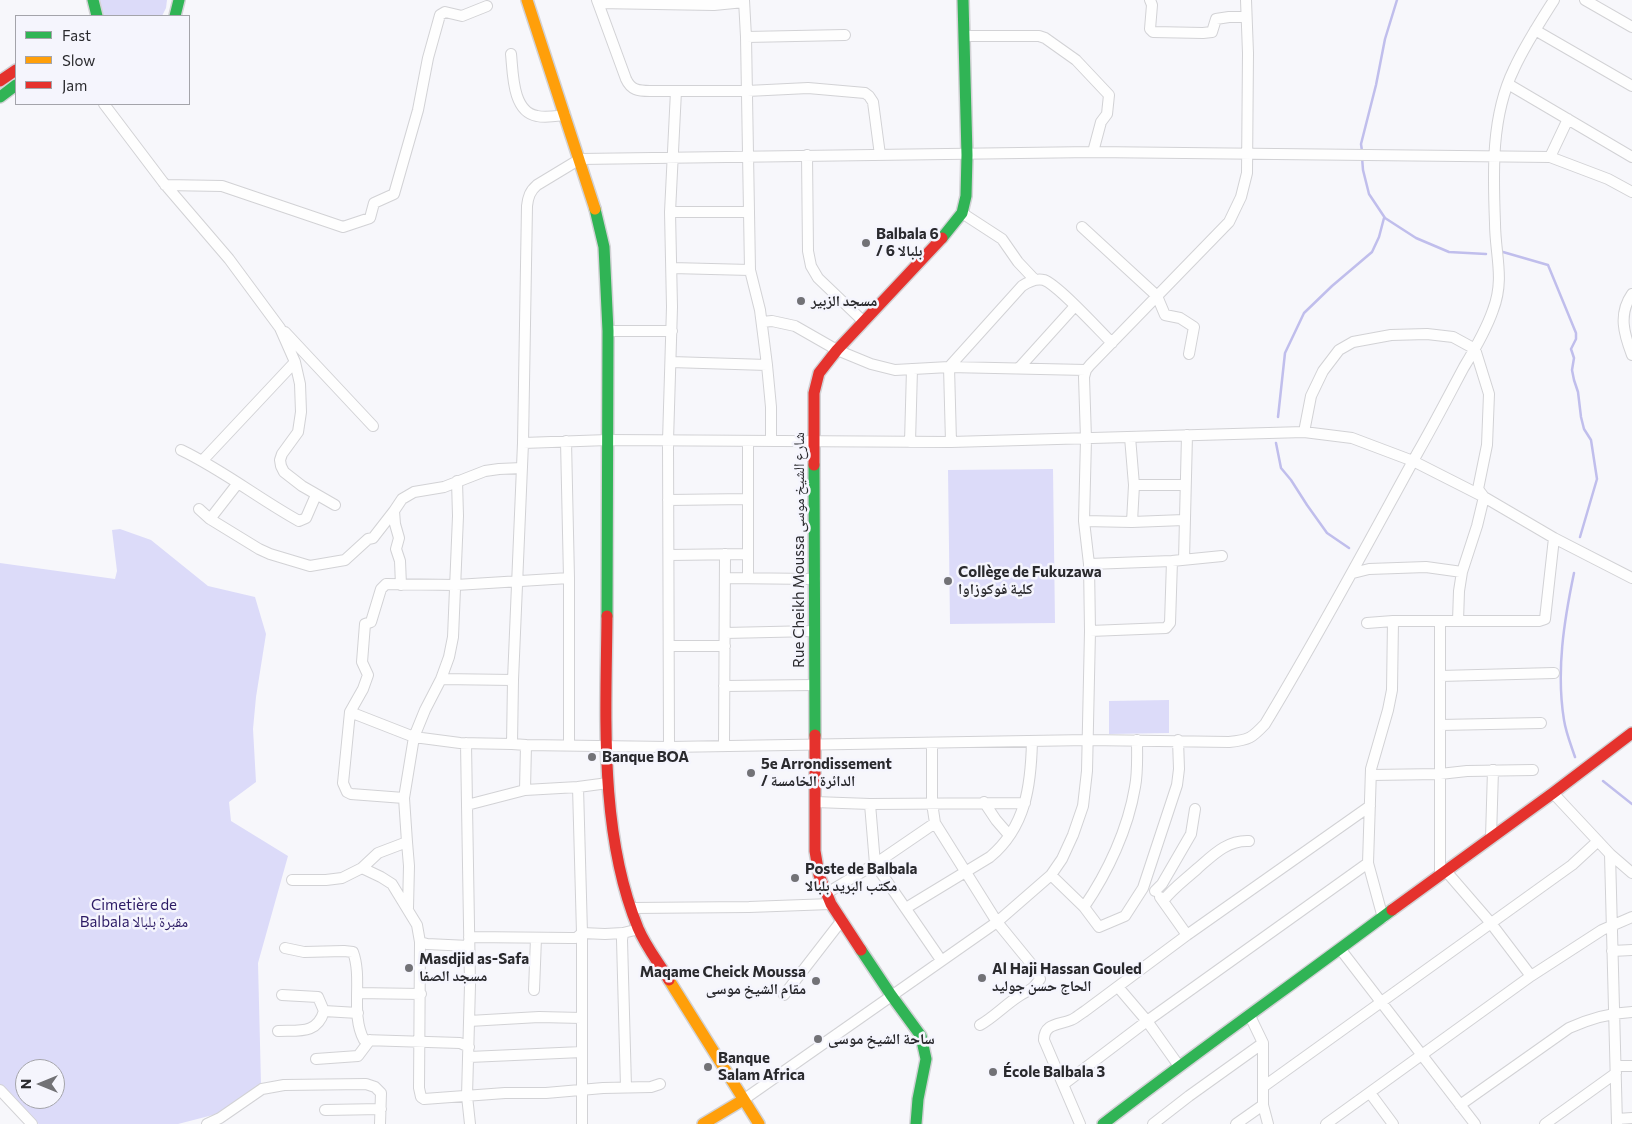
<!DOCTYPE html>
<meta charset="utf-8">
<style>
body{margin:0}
#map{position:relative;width:1632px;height:1124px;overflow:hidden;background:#f7f7fb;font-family:Commissioner,sans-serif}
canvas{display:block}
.legend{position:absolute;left:15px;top:15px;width:175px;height:90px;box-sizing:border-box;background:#f5f5fd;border:1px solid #a4a4aa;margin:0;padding:6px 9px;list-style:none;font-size:15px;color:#2a2a2e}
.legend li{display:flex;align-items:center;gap:10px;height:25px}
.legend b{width:25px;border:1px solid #a4a4aa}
.north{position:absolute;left:15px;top:1059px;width:50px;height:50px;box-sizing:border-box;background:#f5f5fd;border:1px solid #a4a4aa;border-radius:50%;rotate:270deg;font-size:14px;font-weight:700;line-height:20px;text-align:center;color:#2a2a2e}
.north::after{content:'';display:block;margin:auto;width:18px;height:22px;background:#727276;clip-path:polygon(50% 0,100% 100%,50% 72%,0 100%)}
</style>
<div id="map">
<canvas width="1632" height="1124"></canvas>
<ul class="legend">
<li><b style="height:6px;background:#30b455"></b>Fast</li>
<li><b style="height:6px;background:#ff9f0a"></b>Slow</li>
<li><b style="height:6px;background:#e5322d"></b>Jam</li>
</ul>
<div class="north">N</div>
</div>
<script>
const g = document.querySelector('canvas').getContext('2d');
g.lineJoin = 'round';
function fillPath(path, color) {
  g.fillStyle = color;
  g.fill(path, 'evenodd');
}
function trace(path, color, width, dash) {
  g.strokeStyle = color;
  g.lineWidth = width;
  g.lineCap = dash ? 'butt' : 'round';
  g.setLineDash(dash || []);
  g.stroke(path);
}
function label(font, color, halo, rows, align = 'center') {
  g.font = font + ' Commissioner,"Noto Naskh Arabic",sans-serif';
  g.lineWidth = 5;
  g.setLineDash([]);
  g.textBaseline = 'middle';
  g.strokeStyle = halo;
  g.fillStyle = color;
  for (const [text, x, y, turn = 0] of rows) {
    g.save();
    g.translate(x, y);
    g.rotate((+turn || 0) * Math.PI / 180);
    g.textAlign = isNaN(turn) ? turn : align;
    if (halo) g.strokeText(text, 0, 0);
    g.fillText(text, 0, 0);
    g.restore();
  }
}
fillPath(new Path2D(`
 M99,0H167L166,8L162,16H103Z
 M1053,469L1055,623L950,624L948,470Z
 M120,529L151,540L208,586L255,597L266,634L256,697L253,729L256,782L229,802L231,821L288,856L258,963L261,1084L240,1108L178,1124H39L25,1117L0,1087V563L115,579L117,571L112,530ZM25,1069H55V1099H25Z
 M1169,700V733L1109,734V701Z`), '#dcdbf9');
trace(new Path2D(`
 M1362,151L1361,144L1376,85L1385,39L1397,0
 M1362,157L1363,170L1369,194L1385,218L1416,238L1449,252L1486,254
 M1503,252L1548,265L1576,333V339L1571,349L1574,358L1572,370L1574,380L1578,392L1581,417L1584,429L1591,440L1597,479L1580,537
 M1278,417L1285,353L1304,313L1332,286L1372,252L1379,237L1384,218
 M1276,443L1281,468L1291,480L1307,505L1327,533L1349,548
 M1574,573C1564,621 1556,671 1564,720C1566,733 1571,745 1575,757
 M1603,781L1632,804`), '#c0beec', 2.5);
const street = new Path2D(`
 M597,0L626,79C631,90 638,91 650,91H747L808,88L865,93L869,96L873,102L880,155
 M744,0L746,37L750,270L760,310L767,365L771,407V441
 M1150,0L1152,5L1150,29L1153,32L1203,33L1212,32L1216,19L1229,17H1246
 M1585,0L1632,27
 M598,3L714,5L744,2
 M1535,30L1632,86
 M964,36H1039L1045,38L1076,60L1109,95L1107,114L1101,122L1093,152
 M746,37L845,35
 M511,54C513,72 512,112 537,116C546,118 556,116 565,115
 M1508,84L1632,157
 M104,104L163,182L229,259L280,328L295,362L300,384L301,412L298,432L282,454L280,460L281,466L284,472L302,486L335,505
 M807,155L808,251L811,266L818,278L864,322
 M1550,157L1568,119
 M165,185L222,186L343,227L370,218L374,203L394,194L418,110L428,58L440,15L445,12L462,16L487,6
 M670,212H749
 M962,213L1002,239L1018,262L1035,280
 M1082,227L1157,296L1165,315L1180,318L1194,327L1189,354
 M672,268L750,270
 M1632,294C1618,314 1624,334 1632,355
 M762,322L772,321L795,326L837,350L871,364L895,370L949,367L1086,370
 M608,331H672
 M285,332L373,426
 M671,362L767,365
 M1019,368L1075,306
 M1304,432L1311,396L1323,371L1339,350L1353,342L1391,335L1427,334L1453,337L1475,349L1489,394L1487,445L1478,489L1484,497L1477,526L1462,572L1459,591L1458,621
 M1130,437L1134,485L1132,522
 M566,441L569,578V745
 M910,442L912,369
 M951,442L949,367L1022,286C1028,282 1036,278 1044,280C1058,285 1099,330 1112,343
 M523,443L608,440L951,442L1304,432L1352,438L1413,461L1484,497L1554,538L1632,578
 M181,450C223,470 259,499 299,521L306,518L316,495
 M203,460L295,362
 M1134,485H1185
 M668,500L748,499
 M199,509L210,519L259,549L270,554L310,566L345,560L368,539L373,538L394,511
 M210,519L238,483
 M1084,521L1132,522L1184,520
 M669,555L748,554
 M1184,560L1187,435
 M1089,564L1172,561L1222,556
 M1353,573L1369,569L1426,567L1462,572
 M748,577V442
 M725,578L815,579
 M401,585L400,561L396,549L399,538L395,524L394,511L402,499L414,492L444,487L485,471L499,469L522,468
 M1440,621V874
 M1367,623L1393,621H1539L1545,619L1554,538
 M1090,631L1166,628L1170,623L1172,561
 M725,633L815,631
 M669,646H725
 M1440,676L1554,673
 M441,679L513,680
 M724,686L815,685
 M350,712L414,737L460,743L512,744
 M1440,725L1541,723
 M466,743L467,805
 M932,743V803L935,823L997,922L1037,971L1040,979C1031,992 1031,988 1019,996C1005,1005 994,1017 980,1025
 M526,745L512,744L513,680L523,443L527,206C528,197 530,191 537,185L580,159L1093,152L1550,157L1608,179L1632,192
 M724,746L725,554
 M669,747L668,441L672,307L670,212L676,91
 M1371,775L1440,774L1467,771L1533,770
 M578,787L608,783
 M525,790L578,787L582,933V1124
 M1553,793L1610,854L1617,1124
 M404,798L351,794L347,792L343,783L350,712L363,689L368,675L362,662L365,624L371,622L381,589L386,584L456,585L569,578
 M815,802L870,804L1025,803
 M984,802L996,820L1009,835
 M870,804L875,864L941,960
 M1491,837L1493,770
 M407,842L409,866L408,908
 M1610,854L1632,873
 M362,868L381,877L392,884L417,925L420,942L427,944L469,946
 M1445,870L1490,922L1531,976
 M1051,875L1084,907C1108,872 1128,829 1135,787C1138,772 1137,756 1137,740
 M292,880H326L342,878L362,868L378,853L407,842L404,798L414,737L425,710L441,679L449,657L453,637L458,516L457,481
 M1155,891L1162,884L1191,834L1195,809
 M827,893L875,864L935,823
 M1160,897L1187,935
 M1163,901C1173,888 1186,879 1198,868C1213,855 1227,840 1249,841
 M1084,907L1099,927L1125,916L1143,888L1177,785L1179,769L1178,740
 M632,908L749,907L831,904
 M906,908L990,857C1026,827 1031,785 1032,741
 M1383,918L1368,863L1371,769L1388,710L1392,690L1393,621
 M469,937L571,938H576L582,933L605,934L623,933
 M420,942L419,1088L421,1097L424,1099L505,1093H546L603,1088L651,1087L660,1084
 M285,948L304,952L344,951L353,952C363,979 350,1014 364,1040L460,1043L469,1047
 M1341,950L1475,1124
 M1612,951L1632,950
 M1118,987L1147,1021L1179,1066
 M534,990L536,938
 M357,993L421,994
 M282,995L318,997L324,1011
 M784,995L842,920
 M1250,1016L1263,1043V1105L1268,1124
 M469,1021L539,1017L582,1018
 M278,1031C298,1030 317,1035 324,1011L358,1013
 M469,1057L582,1052
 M316,1059L358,1056L370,1040
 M1616,1066H1632
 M1064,1084L1147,1021L1368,863
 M626,1087L622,940L623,933L639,929
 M1263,1087L1572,865L1598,841
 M0,1090L32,1124
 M1370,1093L1393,1124
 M743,1100L997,922L1051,875L1062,859L1073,835L1083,806L1087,771L1090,631L1089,564L1084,521L1086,439L1084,377L1086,370L1090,365L1229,222L1241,197L1247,173L1248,53L1246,0
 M1460,1105L1569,1028C1589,1019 1610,1013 1632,1012
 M325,1110L381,1109
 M1617,1119L1632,1118
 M207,1124L220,1118L262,1089L284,1085L366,1084L375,1087L381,1093L380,1124
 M470,1124L467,1096L470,985L467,805L525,790L526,745L669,747L1088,740L1229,742C1249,740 1252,738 1265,724C1319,635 1368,543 1418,452C1434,424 1449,395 1464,367C1475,349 1486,330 1493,310C1505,279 1495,254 1495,223C1493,172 1491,116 1514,69C1525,45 1540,22 1554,0
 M1080,1124L1044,1040C1044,1023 1059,1025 1071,1020C1076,1018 1080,1014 1085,1011L1187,935L1370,806
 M1153,1124L1189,1096L1263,1043
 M1236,1124L1263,1105
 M1326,1124L1531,976L1602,930L1632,917
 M1545,1124L1616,1073`);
const fast = new Path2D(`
 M93,0L97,16
 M175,16L179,0
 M0,97L16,85
 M595,209L604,247L608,331L607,616
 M942,238L962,213L966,196L967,155L963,0
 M814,465L815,735
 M861,950L891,995L921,1036L926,1059L918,1099L916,1124
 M1103,1124C1198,1051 1296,982 1392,910`);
const slow = new Path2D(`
 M527,0L595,209
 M669,980L759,1124
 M703,1124L743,1100`);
const jam = new Path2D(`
 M0,81L16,70
 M814,465V393L819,373L837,350L942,238
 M607,616C606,717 599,833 638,928C646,947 659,963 669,980
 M815,735V851L819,875L831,904L861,950
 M1392,910L1553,793L1632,733`);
trace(street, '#d2d2d5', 12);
trace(fast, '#d2d2d5', 14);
trace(slow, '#d2d2d5', 14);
trace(jam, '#d2d2d5', 14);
trace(street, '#fefefe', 10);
trace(fast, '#30b455', 11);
trace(slow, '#ff9f0a', 11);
trace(jam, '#e5322d', 11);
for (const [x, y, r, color] of [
 [866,243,5,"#727276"],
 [801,301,5,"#727276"],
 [948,581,5,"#727276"],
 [592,757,5,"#727276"],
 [751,773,5,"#727276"],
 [795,878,5,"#727276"],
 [409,968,5,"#727276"],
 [982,978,5,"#727276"],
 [816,981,5,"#727276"],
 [818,1039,5,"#727276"],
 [708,1067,5,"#727276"],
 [993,1072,5,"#727276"]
]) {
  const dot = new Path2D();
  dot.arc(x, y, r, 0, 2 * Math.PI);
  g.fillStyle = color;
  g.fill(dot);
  trace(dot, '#f5f5fd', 2);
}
label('bold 15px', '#2a2a2e', '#f5f5fd', [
 ["Balbala 6",876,234],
 ["/ بلبالا 6",876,251],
 ["مسجد الزبير",811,301],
 ["Collège de Fukuzawa",958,572],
 ["كلية فوكوزاوا",958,589],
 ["Banque BOA",602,757],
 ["5e Arrondissement",761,764],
 ["/ الدائرة الخامسة",761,781],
 ["Poste de Balbala",805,869],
 ["مكتب البريد بلبالا",805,886],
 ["Masdjid as-Safa",419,959],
 ["مسجد الصفا",419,976],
 ["Al Haji Hassan Gouled",992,969],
 ["الحاج حسن جوليد",992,986],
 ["Maqame Cheick Moussa",806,972,"right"],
 ["مقام الشيخ موسى",806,989,"right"],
 ["ساحة الشيخ موسى",828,1039],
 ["Banque",718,1058],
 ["Salam Africa",718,1075],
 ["École Balbala 3",1003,1072]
], 'left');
label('15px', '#2a2a2e', '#f5f5fd', [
 ["Rue Cheikh Moussa شارع الشيخ موسى",799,550,-90]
]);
label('15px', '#2c1b65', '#f5f5fd', [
 ["Cimetière de",134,905],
 ["Balbala مقبرة بلبالا",134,922]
]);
</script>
